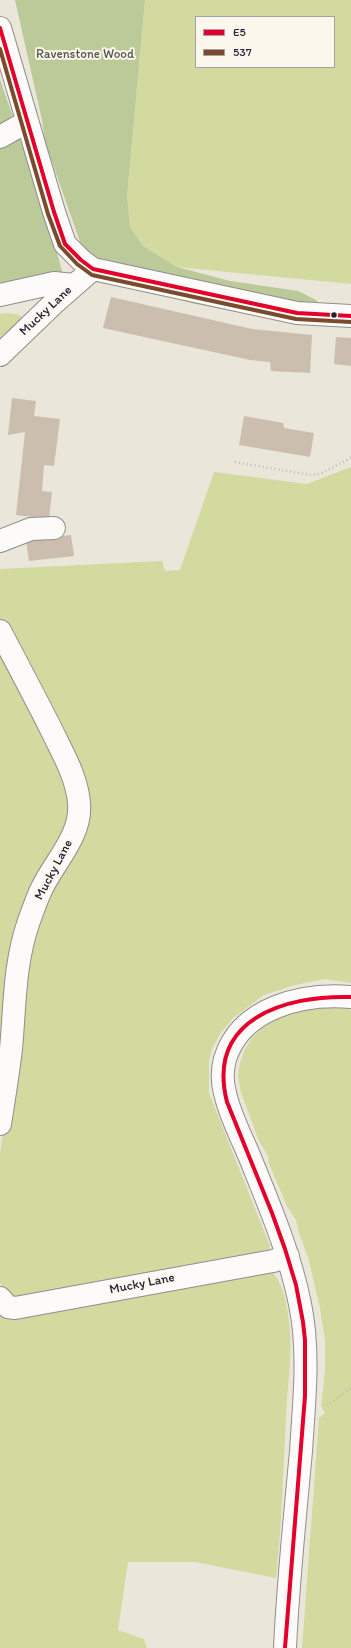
<!DOCTYPE html>
<style>
body{margin:0}
#map{position:relative;width:351px;height:1648px;overflow:hidden;background:#eae6d9;font-family:Itim,sans-serif}
canvas{display:block}
.legend{position:absolute;left:195px;top:16px;width:140px;height:52px;box-sizing:border-box;background:#fbf7ec;border:1px solid #a4a2a5;margin:0;padding:5px 7px;list-style:none;font-size:12px;color:#22223b}
.legend li{display:flex;align-items:center;gap:8px;height:20px}
.legend b{width:20px;border:1px solid #a4a2a5}
</style>
<div id="map">
<canvas width="351" height="1648"></canvas>
<ul class="legend">
<li><b style="height:5px;background:#e4002b"></b>E5</li>
<li><b style="height:5px;background:#7a4b2a"></b>537</li>
</ul>
</div>
<script>
const g = document.querySelector('canvas').getContext('2d');
g.lineJoin = 'round';
function fillPath(path, color) {
  g.fillStyle = color;
  g.fill(path, 'evenodd');
}
function trace(path, color, width, dash) {
  g.strokeStyle = color;
  g.lineWidth = width;
  g.lineCap = dash ? 'butt' : 'round';
  g.setLineDash(dash || []);
  g.stroke(path);
}
function label(font, color, halo, rows, align = 'center') {
  g.font = font + ' Itim,sans-serif';
  g.lineWidth = 4;
  g.setLineDash([]);
  g.textBaseline = 'middle';
  g.strokeStyle = halo;
  g.fillStyle = color;
  for (const [text, x, y, turn = 0] of rows) {
    g.save();
    g.translate(x, y);
    g.rotate((+turn || 0) * Math.PI / 180);
    g.textAlign = isNaN(turn) ? turn : align;
    if (halo) g.strokeText(text, 0, 0);
    g.fillText(text, 0, 0);
    g.restore();
  }
}
fillPath(new Path2D(`
 M145,0H351V284L177,267L143,246L130,227L127,196ZM196,17H334V67H196Z
 M7,313L19,315L24,318L0,345V314Z
 M351,467V983L325,979L295,985L264,995L233,1018L220,1034L212,1049L209,1060V1093L270,1246L269,1251L16,1298L8,1294L0,1283V1154L31,931L84,824L0,622V569L162,561L165,571L180,570L214,472L307,484Z
 M0,644L70,781L72,813L34,888L0,1083Z
 M317,1008H348L351,1011V1648H302L319,1418L325,1413L321,1406L325,1373V1341L320,1308L308,1257L299,1233L296,1220L287,1206L269,1164L268,1156L259,1141L241,1093L238,1076L240,1063L245,1049L252,1038L261,1029L279,1018L293,1012Z
 M270,1271C284,1279 289,1316 290,1332C292,1360 287,1389 286,1417C283,1471 282,1525 276,1578L195,1562H128L118,1630L144,1639L147,1648H0V1312Z`), '#d2daa0');
fillPath(new Path2D(`
 M15,0H145L127,196L130,227L143,246L177,267L230,281L298,291L316,300L322,309L323,324L257,316L191,303L126,284L85,256L45,142L42,120Z
 M0,79C10,112 24,142 35,174C45,206 53,239 62,271L59,278L0,287Z`), '#bcc999');
fillPath(new Path2D(`
 M111,297L252,329L312,335L310,373L271,371L270,362L250,360L103,328Z
 M336,337L351,338V366L334,364Z
 M12,398L36,401L34,416L60,419L54,466L44,465L42,491L52,492L49,519L16,515L25,432L8,435Z
 M244,416L283,423L284,428L314,433L310,457L239,445Z
 M71,535L74,556L29,561L26,540Z`), '#cbbeae');
const minor = new Path2D(`
 M0,28L54,212L65,244L81,260L93,269L297,313L351,316
 M0,137L16,128L28,123
 M0,295L54,283L74,285
 M0,355L53,304L93,269
 M0,541L31,529L54,528
 M0,631C18,665 36,699 53,733C64,756 77,778 79,803C82,835 55,861 42,888C37,898 33,910 29,921C14,963 15,1006 11,1049C8,1074 4,1099 0,1124
 M0,1298L8,1307L15,1308L273,1261L288,1256
 M285,1648C288,1582 295,1517 301,1451C304,1403 310,1352 300,1304C290,1254 270,1207 251,1160C242,1138 230,1116 225,1093C222,1082 222,1070 225,1059C241,1007 303,993 351,997`);
trace(minor, '#908e8b', 24);
trace(new Path2D(`
 M235,462L310,475L320,474L351,458
 M327,1406L351,1388`), '#bdbcbd', 2.5, [1, 3]);
trace(minor, '#fcfbf9', 22);
trace(new Path2D(`
 M0,28L54,212L65,244L81,260L93,269L297,313L351,316
 M285,1648L305,1396V1340L303,1322L296,1285L285,1249L272,1213L227,1102C206,1019 285,995 351,997`), '#e4002b', 4);
trace(new Path2D(`
 M0,49L48,214L60,246L77,264L92,275L296,319L351,322`), '#7a4b2a', 4);
for (const [x, y, r, color] of [
 [334,315,3.5,"#22223b"]
]) {
  const dot = new Path2D();
  dot.arc(x, y, r, 0, 2 * Math.PI);
  g.fillStyle = color;
  g.fill(dot);
  trace(dot, '#fbf7ec', 1.5);
}
label('13px', '#51564c', '#fbf7ec', [
 ["Ravenstone Wood",85,55]
]);
label('13px', '#22223b', '#fbf7ec', [
 ["Mucky Lane",46,311,-43],
 ["Mucky Lane",54,870,-62],
 ["Mucky Lane",142,1284,-11]
]);
</script>
